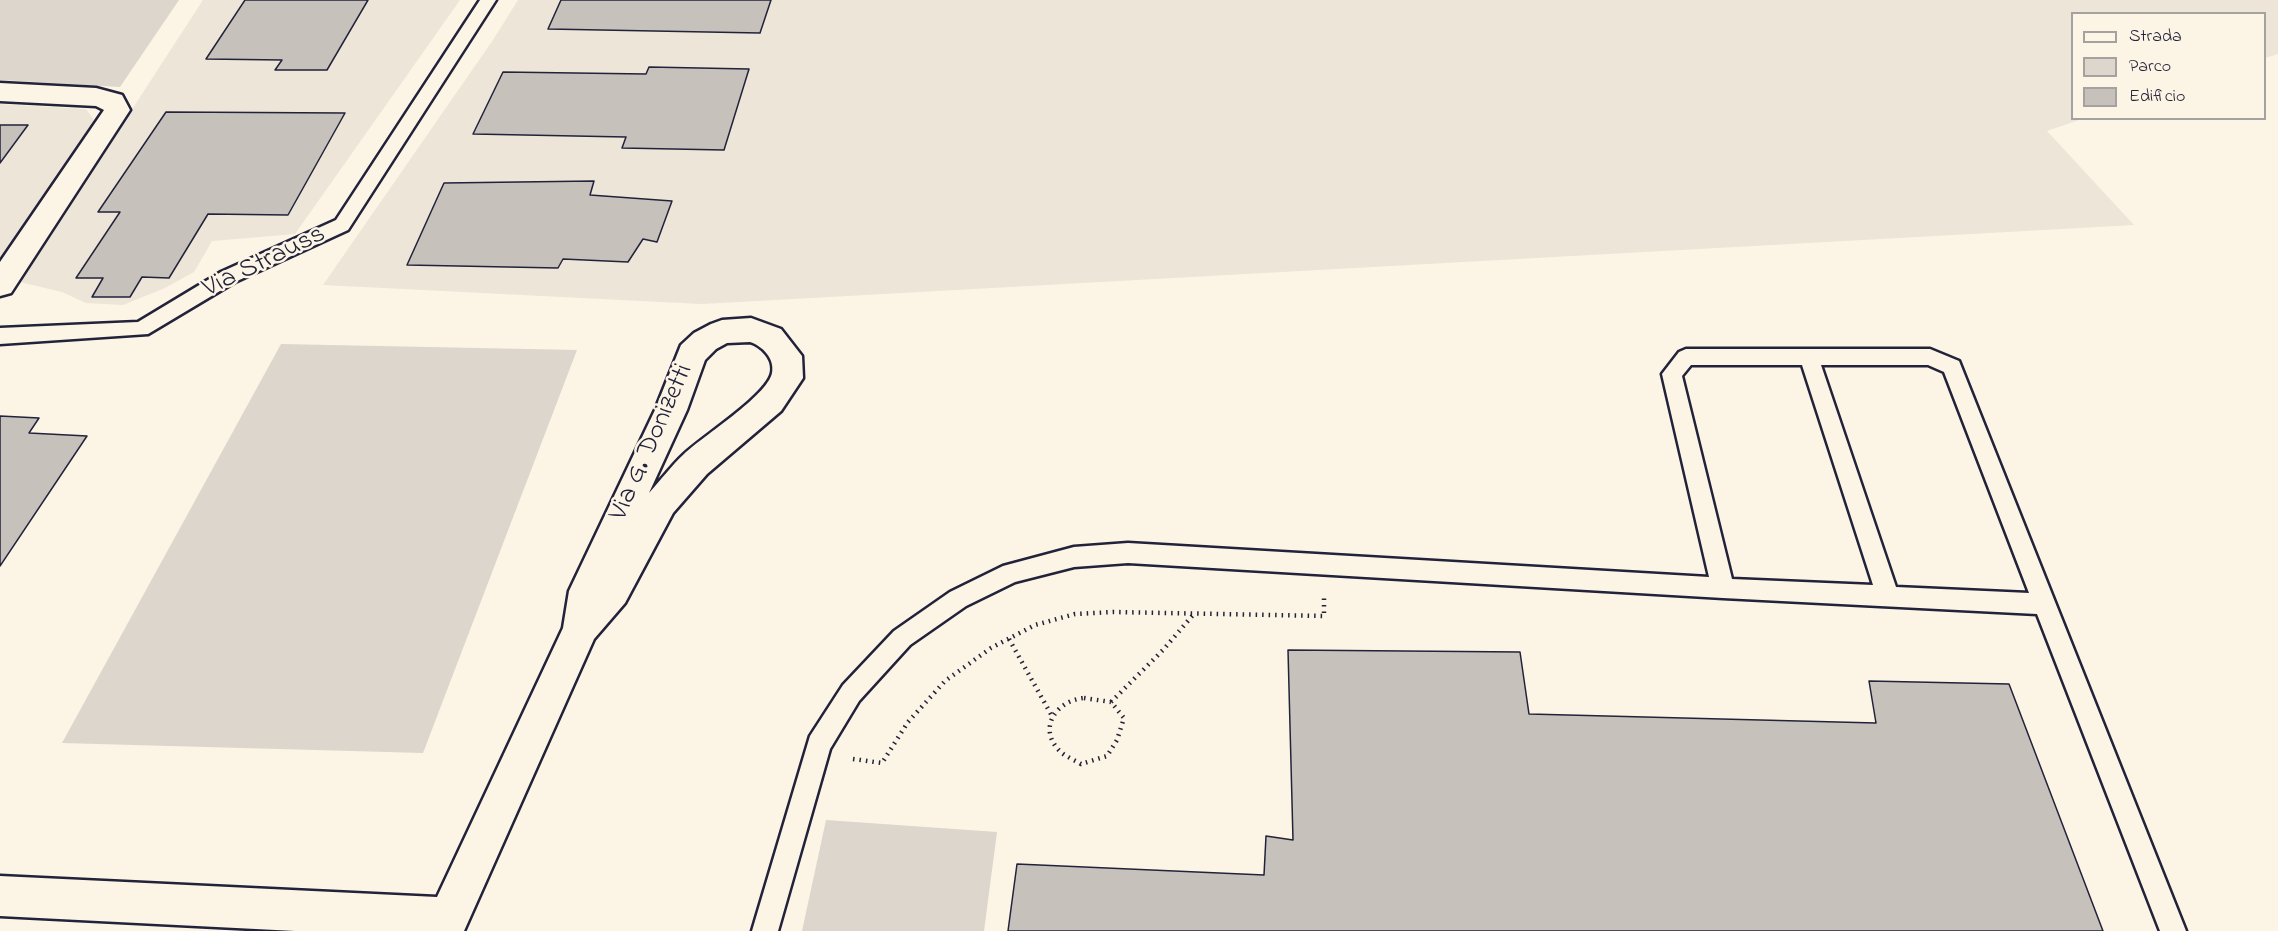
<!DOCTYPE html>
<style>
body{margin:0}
#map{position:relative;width:2278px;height:931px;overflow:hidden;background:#fcf5e5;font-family:"Indie Flower",sans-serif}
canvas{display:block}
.legend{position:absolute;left:2071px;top:12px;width:195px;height:108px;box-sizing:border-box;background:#fcf5e5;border:2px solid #a5a1a1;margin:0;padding:8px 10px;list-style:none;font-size:18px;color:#22223b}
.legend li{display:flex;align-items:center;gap:12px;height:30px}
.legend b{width:30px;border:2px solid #a5a1a1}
</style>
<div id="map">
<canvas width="2278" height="931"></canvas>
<ul class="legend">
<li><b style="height:8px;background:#fcf5e5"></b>Strada</li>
<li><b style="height:16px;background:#dcd6cc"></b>Parco</li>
<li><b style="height:16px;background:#c6c1bb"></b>Edificio</li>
</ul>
</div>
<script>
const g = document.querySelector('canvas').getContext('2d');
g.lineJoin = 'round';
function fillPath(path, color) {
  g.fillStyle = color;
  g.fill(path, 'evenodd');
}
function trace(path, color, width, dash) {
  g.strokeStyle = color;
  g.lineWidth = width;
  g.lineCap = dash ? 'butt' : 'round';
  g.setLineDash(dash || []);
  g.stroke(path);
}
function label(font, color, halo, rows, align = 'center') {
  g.font = font + ' "Indie Flower",sans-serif';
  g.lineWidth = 5;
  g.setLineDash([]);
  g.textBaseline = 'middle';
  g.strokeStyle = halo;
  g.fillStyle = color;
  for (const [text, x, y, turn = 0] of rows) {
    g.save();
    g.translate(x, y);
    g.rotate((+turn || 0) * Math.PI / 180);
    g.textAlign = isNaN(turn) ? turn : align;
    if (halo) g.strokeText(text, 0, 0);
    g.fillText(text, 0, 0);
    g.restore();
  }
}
fillPath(new Path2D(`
 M203,0H460L295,234L212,241L194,272L165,288L123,305L86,303L62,292L20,282Z
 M518,0H2278V54L2265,58L2264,14H2072V118L2082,119L2047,131L2134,225L702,304L323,285L493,40Z
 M0,104L86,109L94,120L0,259Z`), '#ece5d8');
fillPath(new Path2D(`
 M0,0H179L120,87L0,80Z
 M281,344L577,350L423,753L62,743Z
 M826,820L997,832L984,931H802Z`), '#dcd6cc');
const building = new Path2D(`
 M245,0H368L327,70H275L282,60L206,59Z
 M561,0H771L760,33L548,29Z
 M649,67L749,69L724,150L622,148L626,137L473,134L503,72L646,74Z
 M166,112L345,113L288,215L208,214L169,278L142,277L130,297H92L103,278H76L120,212H98Z
 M0,125H28L0,163Z
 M594,181L590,195L672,201L657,242L643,239L628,262L563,259L558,268L407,265L444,183Z
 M0,416L39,418L29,433L87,436L0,566Z
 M1288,650L1520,652L1529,714L1876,723L1869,681L2009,684L2103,931H1008L1017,864L1264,875L1266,836L1293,840Z`);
fillPath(building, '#c6c1bb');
trace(building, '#22223b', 1.5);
const lane = new Path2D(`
 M480,0H496L348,230L235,282L148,334L0,344V328L138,322L221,272L336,220Z
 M1686,349H1930L1959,361L2186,931H2160L2037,614L1723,598L1128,563L1074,567L1015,582L966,606L910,645L859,701L830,749L778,931H752L810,736L843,685L894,631L950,592L1003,566L1074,547L1128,543L1709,577L1662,374L1679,352ZM1691,365H1802L1873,585L1732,579L1682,376ZM1821,365H1928L1944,372L2029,593L1896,587Z`);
const street = new Path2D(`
 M0,83L96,88L122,95L130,110L11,293L0,296V262L104,110L96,106L0,101Z
 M751,318L781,329L802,356L803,378L781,411L707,474L673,513L625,603L594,639L464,931H295L0,916V876L437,897L563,628L569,591L655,410L681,345L694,333L711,324L722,320ZM750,342C762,346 775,358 772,373C767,396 703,436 684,454C671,466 661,480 649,493L687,410L705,360L716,349L727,343Z`);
trace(lane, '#22223b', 5);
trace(street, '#22223b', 5);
trace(new Path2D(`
 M1009,639L1052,716
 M1084,698L1111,702L1124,718L1117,740L1107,756L1081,764C1073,759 1063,756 1057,748C1038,725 1059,700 1084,698Z
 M1111,702L1163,650L1193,615
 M853,759L882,763L908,722L945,681L991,648L1035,625L1075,614L1113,612L1324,616V598`), '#22223b', 4.5, [1.5, 5]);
fillPath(lane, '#fcf5e5');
fillPath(street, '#fcf5e5');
label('27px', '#22223b', '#fcf5e5', [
 ["Via Strauss",265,263,-26],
 ["Via G. Donizetti",653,443,-66]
]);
</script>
